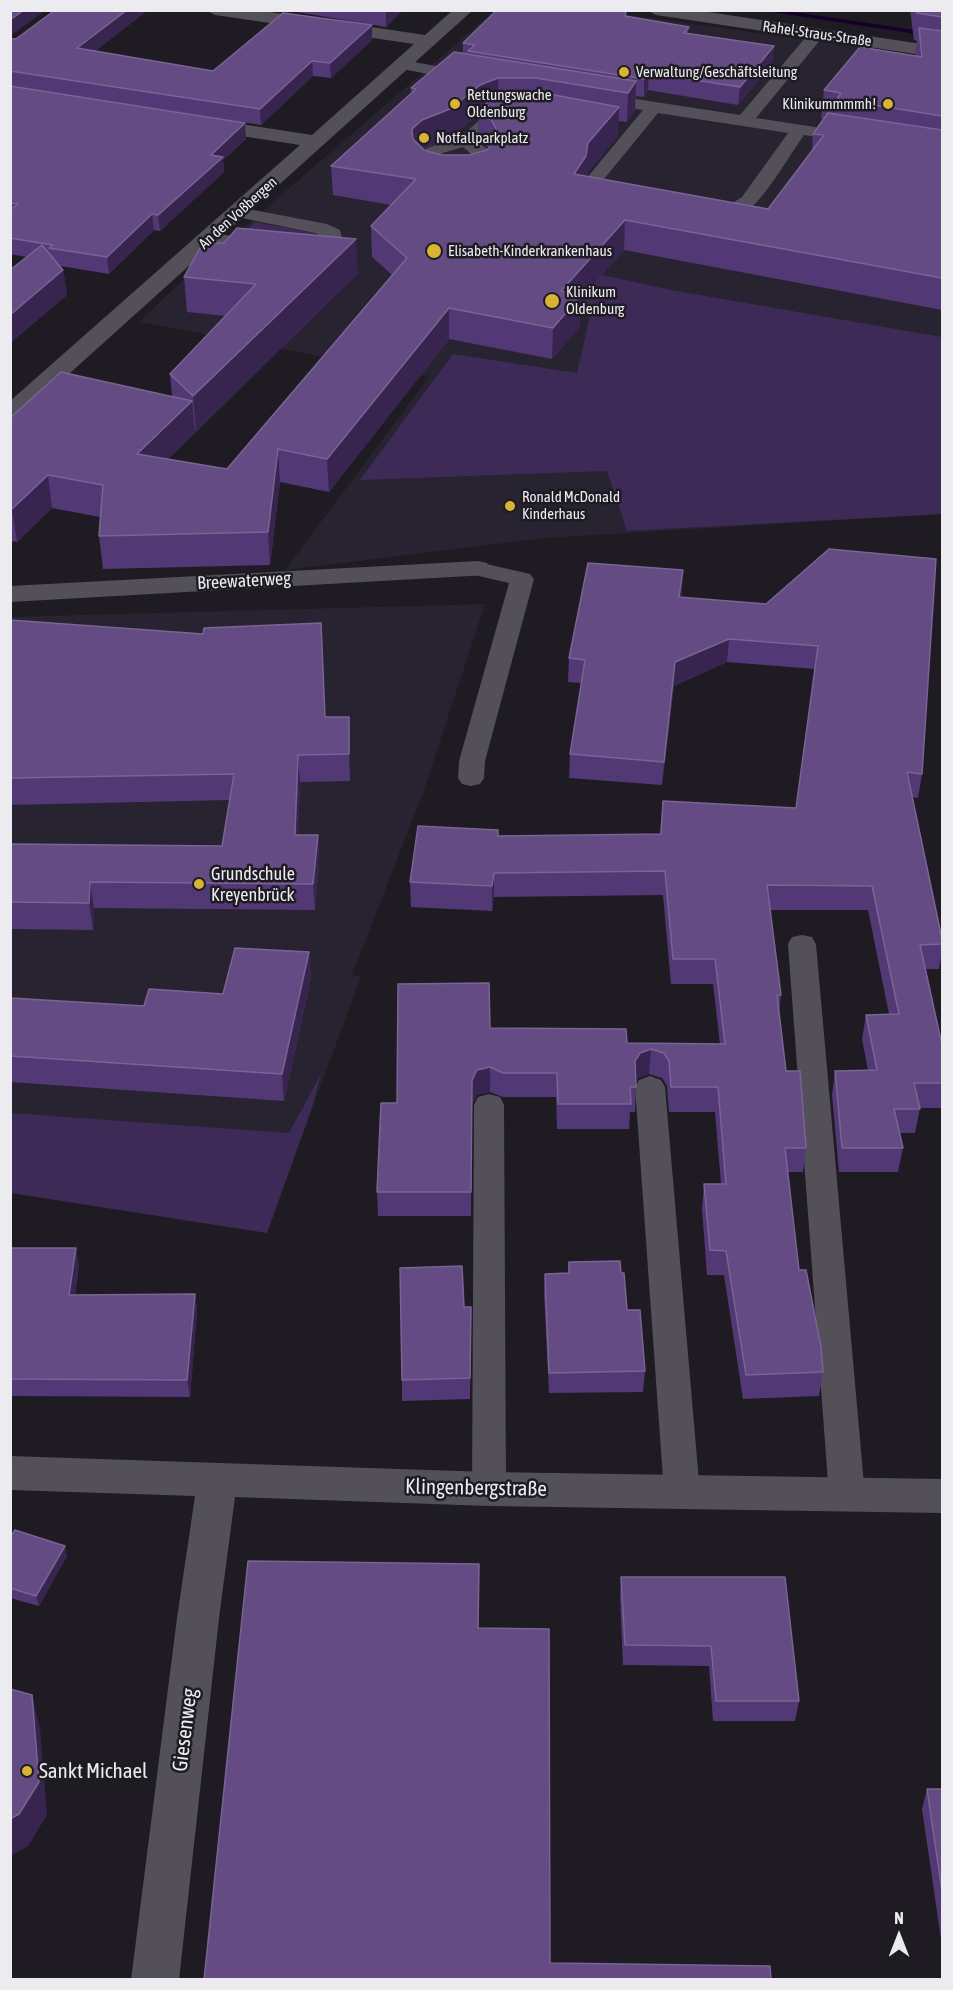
<!DOCTYPE html>
<meta charset="utf-8">
<style>
body{margin:0}
#map{position:relative;width:953px;height:1990px;overflow:hidden;background:#1e1b23;font-family:"Asap Condensed",sans-serif}
canvas{display:block}
.frame{position:absolute;inset:0;border:12px solid #ecebf0;pointer-events:none}
.north{position:absolute;left:869px;top:1906px;width:60px;height:60px;-webkit-text-stroke:4px #1e1b23;paint-order:stroke;rotate:0deg;font-size:16px;font-weight:700;line-height:24px;text-align:center;color:#ecebf0}
.north::after{content:'';display:block;margin:auto;width:21px;height:27px;background:#ecebf0;clip-path:polygon(50% 0,100% 100%,50% 72%,0 100%)}
</style>
<div id="map">
<canvas width="953" height="1990"></canvas>
<div class="frame"></div>
<div class="north">N</div>
</div>
<script>
const g = document.querySelector('canvas').getContext('2d');
g.lineJoin = 'round';
function fillPath(path, color) {
  g.fillStyle = color;
  g.fill(path, 'evenodd');
}
function trace(path, color, width, dash) {
  g.strokeStyle = color;
  g.lineWidth = width;
  g.lineCap = dash ? 'butt' : 'round';
  g.setLineDash(dash || []);
  g.stroke(path);
}
function label(font, color, halo, rows, align = 'center') {
  g.font = font + ' "Asap Condensed",sans-serif';
  g.lineWidth = 5;
  g.setLineDash([]);
  g.textBaseline = 'middle';
  g.strokeStyle = halo;
  g.fillStyle = color;
  for (const [text, x, y, turn = 0] of rows) {
    g.save();
    g.translate(x, y);
    g.rotate((+turn || 0) * Math.PI / 180);
    g.textAlign = isNaN(turn) ? turn : align;
    if (halo) g.strokeText(text, 0, 0);
    g.fillText(text, 0, 0);
    g.restore();
  }
}
fillPath(new Path2D(`
 M494,11H601L942,59V514L545,538L285,570L429,377L146,323H138L184,279Z
 M485,604L423,793L352,975L361,976L267,1233L11,1193L10,617Z`), '#282330');
fillPath(new Path2D(`
 M255,222L314,233L318,239L241,236Z
 M525,258L671,290L942,337V514L627,531L607,471L360,480L453,354L577,373L592,306L504,287Z
 M321,1074L311,1110L267,1233L11,1193V1113L289,1133Z`), '#3d2a57');
fillPath(new Path2D(`
 M759,10H781L942,34V38Z`), '#15002c');
fillPath(new Path2D(`
 M817,29L825,34L756,118L854,133L860,134L863,138L860,142L854,143L804,135C790,155 770,189 755,204C742,217 718,221 702,217L699,213L702,209L728,206L742,197L788,133L658,113L604,179L605,185L627,195L630,199L627,203H615L590,192L586,179L643,110L591,102L589,98L591,94L597,93L740,115L811,31Z
 M403,60L469,72L477,77L469,82L397,68L395,65L397,62Z
 M513,108L519,109L521,113L519,117L497,121L475,140L490,151L497,165C493,170 490,176 484,178C467,186 434,186 419,173C415,170 415,165 414,160C425,144 440,146 455,138C480,126 479,110 513,108ZM463,147L476,158L479,165C467,176 448,174 433,166L432,161L443,153Z
 M238,207L327,224L340,230L343,242C333,256 313,262 296,258L294,254L296,250L319,245L325,241L324,237L315,233L232,216L229,212L232,208Z
 M210,232L264,242L271,244L273,248L271,252L264,254L203,242L201,238L203,234Z
 M478,562L530,574L534,579L485,761L484,778L480,784L471,786L462,784L458,778L459,761L509,583L470,574L467,569L470,564Z
 M802,935L812,937L816,944L865,1496L859,1506L847,1511L835,1506L829,1496L788,944L792,937Z
 M650,1076L661,1080L665,1087L700,1493L694,1503L682,1508L670,1503L664,1493L635,1087L639,1080Z
 M489,1094L500,1097L504,1105L506,1489L501,1499L489,1504L477,1499L472,1489L474,1105L478,1097Z`), '#535059');
fillPath(new Path2D(`
 M206,10H256L425,35L453,10H473L19,419L10,421V401L300,145L202,130L195,128L192,124L195,120L202,118L312,135L414,44L215,15Z
 M647,10H695L942,47V58L656,15Z
 M478,561L487,563L491,569L487,575L10,602V586Z
 M10,1456L489,1472L942,1479V1513L489,1506L235,1497L219,1618L179,1980H131L177,1618L195,1496L10,1490Z`), '#535059');
fillPath(new Path2D(`
 M148,10L95,51L213,71L372,25V40L331,78L313,76L261,125L10,86V39Z
 M285,10H403L386,27Z
 M487,10H627L626,16L689,27L688,33L774,46L772,63L738,105L648,90L644,97L636,96L635,110L627,122L618,121V136L587,173V177L768,209L812,151L813,134L823,119H821L824,90L915,56L917,41L914,40L910,10H942V310L624,250L580,299V326L552,359L449,339L329,492L280,482L270,565L103,569L99,536L100,517L52,508L17,542L11,541L10,418L172,396L170,374L226,316L187,312L184,277L358,273L196,432L195,430V433L168,459L227,469L392,275L372,257L371,226L391,205L333,195L331,166L411,94V88L463,54V43L496,12ZM478,115V140L489,148L487,150L469,155H441L423,149L450,138Z
 M10,86L246,139L223,160L224,172L160,231L154,230L109,274L60,266L63,270L67,295L10,343V270L27,257L10,254Z
 M829,549L922,774L918,798L912,797L942,939V951L939,969H926L942,1045V1108H920L915,1133H900L903,1148L898,1172H839L832,1095L835,1071L868,1070L862,1039L866,1015L889,1014L868,910H770L781,995L779,1012L786,1071L806,1148L803,1172H788L799,1270L823,1372L819,1396L743,1399L724,1275H707L702,1209L704,1184H721L715,1112H669L667,1086L662,1078L649,1074L638,1078L636,1082L635,1112H630L629,1129H557L556,1097H503L490,1092L477,1095L472,1105L471,1216H378L377,1192L397,1103L490,1028L627,1043L720,1044L713,984H671L663,895L494,897L492,911L411,907L410,882L498,830V836L660,834L663,801L796,808L815,669L727,662L674,686L662,785L569,778L570,754L581,683L568,682L569,658L682,593L681,598L766,604Z
 M10,620L325,717H349L350,743V781L300,782L298,835H318L319,862L315,910L94,908L93,930L10,929V844L222,846L230,800L10,805Z
 M309,952L311,979L284,1101L10,1082V998L144,1006L223,994Z
 M10,1248L79,1265L75,1295L195,1294L197,1311L190,1397L10,1396Z
 M569,1262L627,1310L645,1371L643,1392L549,1393L544,1294L545,1274L568,1273Z
 M464,1307H471L470,1399L402,1401V1380Z
 M10,1537L67,1556L39,1606L10,1598Z
 M621,1577L799,1701L795,1721H713L709,1666L623,1665L620,1597Z
 M927,1789H942V1946L922,1809Z`), '#533876');
fillPath(new Path2D(`
 M24,10H46L10,36V20Z
 M127,10H148L79,63L77,48Z
 M386,10H403L386,27Z
 M372,25V40L331,78L330,63Z
 M774,46L772,63L738,105L740,87Z
 M312,61L313,76L261,125L260,109Z
 M649,73L648,90L644,97V79Z
 M498,78V107L478,111V115L450,138L422,149L412,158V129L422,120L480,85Z
 M636,81L635,110L627,122L628,93Z
 M619,107L618,136L587,173L585,186L574,174L588,143Z
 M245,123L246,139L223,160L224,172L160,231L158,215L211,155Z
 M152,214L154,230L109,274L107,257Z
 M625,220L624,250L580,299V326L552,359L553,328L561,291Z
 M356,239L358,273L196,432L193,396Z
 M63,270L67,295L10,343V315Z
 M449,308V339L329,492L327,459Z
 M192,401L195,433L140,487L137,454Z
 M278,449L280,482L270,565L268,532Z
 M48,475L52,508L17,542L12,509Z
 M683,570L682,593L677,621L679,597Z
 M729,639L727,662L674,686L662,785L664,762L675,662Z
 M349,717L350,743V781L349,754Z
 M298,755L300,782L297,862L295,835Z
 M318,835L319,862L315,910L313,884Z
 M494,873V897L492,911V886Z
 M90,882L94,908L93,930L89,903Z
 M309,952L311,979L284,1101L282,1074Z
 M651,1049L649,1074L638,1078L633,1086L635,1061L640,1053Z
 M490,1067V1092L477,1095L472,1105L471,1216L472,1080L477,1070Z
 M76,1248L79,1265L72,1312L69,1295Z
 M195,1294L197,1311L190,1397L187,1380Z
 M65,1546L67,1556L39,1606L36,1596Z
 M32,1695L40,1728L47,1815L28,1846L10,1856V1819Z`), '#37244f');
const building = new Path2D(`
 M10,10H24L10,20Z
 M55,10H127L77,48L213,71L283,13L372,25L330,63L312,61L260,109L10,71V39H16Z
 M497,10H626L625,16L689,27L684,33L774,46L740,87L649,73L644,79L468,51L475,45L463,43Z
 M917,10H942V17L917,13Z
 M919,28L942,31V116L837,99L841,93L824,90L860,47L922,57Z
 M454,52L636,81L628,93L536,78H498L480,85L450,109L422,120L412,129L413,139L424,150L441,155H469L487,150L499,135L492,121L478,111L495,95L506,91L538,92L619,107L588,143L586,156L574,174L768,209L824,135L813,134L828,113L942,130V278L625,220L561,291L581,295L553,328L449,308L327,459L278,449L268,532L99,536L103,485L48,475L12,509H10V418L61,372L192,401L137,454L227,469L407,258L371,226L416,179L331,166L416,89L411,88Z
 M10,86L245,123L211,155L223,157L158,215L152,214L107,257L49,248L53,245L10,238V210L18,204L10,203Z
 M237,228L356,239L193,396L170,374L256,284L184,277L203,243H224Z
 M42,245L63,270L10,315V270Z
 M829,549L936,559L922,774L907,772L942,939V944L920,945L942,1045V1083H914L920,1109H894L903,1148H842L835,1071L877,1070L866,1015L899,1014L872,886L767,885L781,995H777L786,1071H800L806,1148H785L799,1270H806L821,1347L823,1372L746,1375L726,1251L710,1250L704,1184H726L718,1087H671L669,1061L664,1053L651,1049L640,1053L635,1061L636,1087H630L631,1104H558L557,1073H503L490,1067L477,1070L472,1080L471,1192H377L381,1103H397L398,984L489,983L490,1028L626,1029L627,1043L725,1044L715,959H673L665,871L494,873L492,886L410,882L418,826L498,830V836L661,834L663,801L796,808L818,646L729,639L675,662L664,762L570,754L585,660L569,658L588,563L683,570L679,597L766,604Z
 M10,620L203,634L204,628L321,623L325,717H349V754L298,755L295,835H318L313,884L90,882L89,903L10,902V844L222,846L234,774L10,778Z
 M235,948L309,952L282,1074L10,1056V998L144,1006L149,989L223,994Z
 M10,1248H76L69,1295L195,1294L187,1380L10,1379Z
 M620,1261L621,1273H624L627,1310H640L645,1371L549,1373L545,1274L569,1273V1262Z
 M462,1266L464,1307H471L470,1378L402,1380L400,1268Z
 M15,1530L65,1546L36,1596L10,1588V1537Z
 M248,1561L479,1564L478,1628L549,1629L550,1963L770,1966L771,1980H204Z
 M621,1577H785L799,1701H716L711,1646L625,1645Z
 M10,1689L32,1695L39,1782L19,1814L10,1819Z
 M927,1789H942V1891Z`);
fillPath(building, '#644b83');
trace(building, '#796494', 1.5);
for (const [x, y, r, color] of [
 [624,72,6,"#d9b334"],
 [455,104,6,"#d9b334"],
 [888,104,6,"#d9b334"],
 [424,138,6,"#d9b334"],
 [434,251,8,"#d9b334"],
 [552,301,8,"#d9b334"],
 [510,506,6,"#d9b334"],
 [199,884,6,"#d9b334"],
 [27,1771,6,"#d9b334"]
]) {
  const dot = new Path2D();
  dot.arc(x, y, r, 0, 2 * Math.PI);
  g.fillStyle = color;
  g.fill(dot);
  trace(dot, '#1e1b23', 2);
}
label('15px', '#ecebf0', '#1e1b23', [
 ["Rahel-Straus-Straße",817,34,8],
 ["An den Voßbergen",238,213,-42]
]);
label('15px', '#ecebf0', '#1e1b23', [
 ["Verwaltung/Geschäftsleitung",636,72],
 ["Rettungswache",467,95],
 ["Oldenburg",467,112],
 ["Klinikummmmh!",876,104,"right"],
 ["Notfallparkplatz",436,138],
 ["Elisabeth-Kinderkrankenhaus",448,251],
 ["Klinikum",566,292],
 ["Oldenburg",566,309],
 ["Ronald McDonald",522,497],
 ["Kinderhaus",522,514]
], 'left');
label('18px', '#ecebf0', '#1e1b23', [
 ["Breewaterweg",244,581,-3]
]);
label('18px', '#ecebf0', '#1e1b23', [
 ["Grundschule",211,874],
 ["Kreyenbrück",211,895]
], 'left');
label('21px', '#ecebf0', '#1e1b23', [
 ["Klingenbergstraße",476,1488,1],
 ["Giesenweg",185,1730,-83]
]);
label('21px', '#ecebf0', '#1e1b23', [
 ["Sankt Michael",39,1771]
], 'left');
</script>
